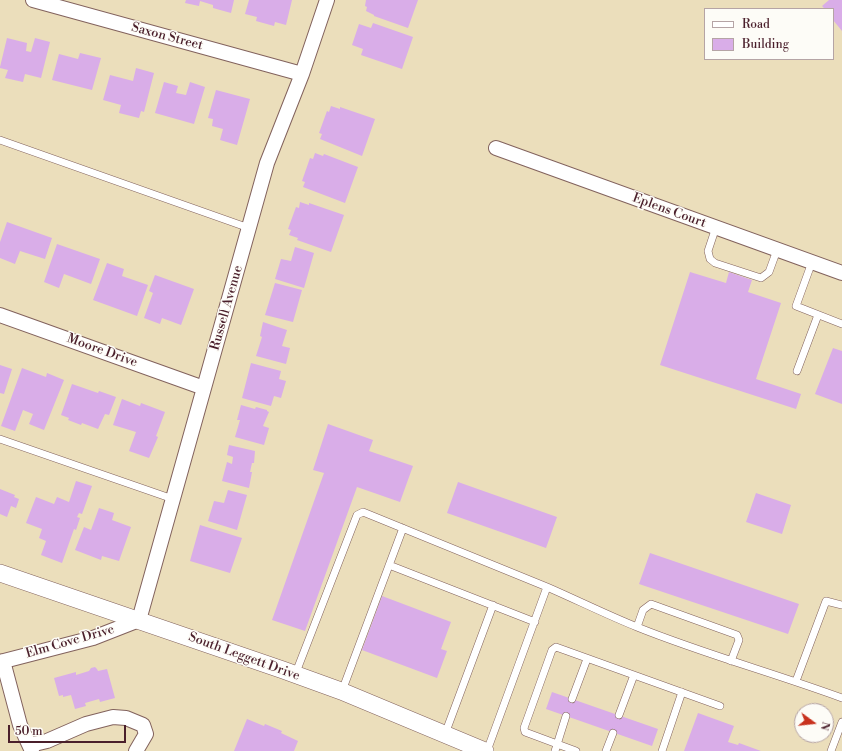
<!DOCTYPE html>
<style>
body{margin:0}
#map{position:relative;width:842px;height:751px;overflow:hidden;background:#ebdebb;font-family:"Libre Bodoni",serif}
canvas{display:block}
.legend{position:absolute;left:704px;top:8px;width:130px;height:52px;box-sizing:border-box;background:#fdfcf7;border:1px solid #b5a4a5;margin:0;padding:5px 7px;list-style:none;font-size:12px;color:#4a1f2b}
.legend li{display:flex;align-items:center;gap:8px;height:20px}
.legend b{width:20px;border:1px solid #b5a4a5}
.north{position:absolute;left:794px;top:703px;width:40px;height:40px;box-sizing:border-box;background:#fdfcf7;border:1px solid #b5a4a5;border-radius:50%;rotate:105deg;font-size:11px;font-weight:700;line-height:16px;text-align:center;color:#4a1f2b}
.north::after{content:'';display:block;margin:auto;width:14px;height:18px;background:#c8321e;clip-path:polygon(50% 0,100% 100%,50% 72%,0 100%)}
.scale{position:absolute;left:8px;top:725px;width:118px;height:18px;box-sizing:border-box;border:2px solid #4a1f2b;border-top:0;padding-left:5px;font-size:12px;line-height:14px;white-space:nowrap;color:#4a1f2b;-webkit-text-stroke:3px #fdfcf7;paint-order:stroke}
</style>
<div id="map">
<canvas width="842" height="751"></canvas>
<ul class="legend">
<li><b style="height:5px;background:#fff"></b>Road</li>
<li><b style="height:11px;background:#d9ade8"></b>Building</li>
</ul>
<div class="north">N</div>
<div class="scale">50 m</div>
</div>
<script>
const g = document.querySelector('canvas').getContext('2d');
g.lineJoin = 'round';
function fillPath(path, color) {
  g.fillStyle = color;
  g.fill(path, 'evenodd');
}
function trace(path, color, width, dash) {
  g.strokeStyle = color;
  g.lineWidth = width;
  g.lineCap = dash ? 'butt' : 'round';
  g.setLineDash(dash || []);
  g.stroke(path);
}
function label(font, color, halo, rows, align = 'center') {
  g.font = font + ' "Libre Bodoni",serif';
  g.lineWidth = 3;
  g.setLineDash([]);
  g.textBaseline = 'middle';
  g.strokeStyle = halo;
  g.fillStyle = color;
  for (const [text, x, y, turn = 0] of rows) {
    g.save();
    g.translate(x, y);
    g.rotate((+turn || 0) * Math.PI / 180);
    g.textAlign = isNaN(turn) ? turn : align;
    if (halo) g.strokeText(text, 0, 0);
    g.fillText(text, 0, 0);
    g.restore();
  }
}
fillPath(new Path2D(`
 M186,0H234L231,13L213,8V5L200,1L199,6L185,3Z
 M249,0H292L286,25L275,22L274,26L256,21L257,17L245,14Z
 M366,0H418L408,28L374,16V15L366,11L367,7L365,6Z
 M829,0H842V31L833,20V9H825L822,6Z
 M373,23L413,37L402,69L361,55L363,49L352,45L359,24L371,28Z
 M7,38L27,43L26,51L31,52L35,38L50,42L41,78L25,74L23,82L5,78L8,70L0,68V67Z
 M80,53L101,58L92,90L52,80L59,54L78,59Z
 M136,68L154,73L144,112L141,111L139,118L119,113L121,105L103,100L110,75L133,81Z
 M164,82L178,86L176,93L186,95L190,82L205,87L194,124L155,113Z
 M216,90L250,99L237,145L220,140L223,129L212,126L213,119L208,118Z
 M331,106L340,109V107L375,119L362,156L320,139L322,134L319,133L327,111L329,112Z
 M315,153L323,156L324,154L358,167L345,203L303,187L305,182L302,181L310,158L313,159Z
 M300,202L309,205V203L344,215L331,252L297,240L298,238L289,235L291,230L288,229L296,207L299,208Z
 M7,222L52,238L45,259L20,251L15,264L0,258V242Z
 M57,244L100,259L91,284L64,274L59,288L44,282Z
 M295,247L314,253L304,288L275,279L281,259L291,261Z
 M107,263L124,269L122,276L148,285L137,316L93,300Z
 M690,272L726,283L729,272L752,280L748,292L781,303L756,379L801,394L796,409L660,365Z
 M155,275L194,289L181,325L162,318L160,324L144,318L153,293L149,291Z
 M275,283L302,290L293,322L265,315Z
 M263,322L287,330L282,346L290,348L286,364L256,356L262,337L260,336Z
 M833,348L842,351V404L815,394Z
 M251,363L281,371L279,379L286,381L281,398L274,396L271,406L242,398Z
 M0,365L12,369L4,394L0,393Z
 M22,368L46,377L47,373L64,380L44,430L29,424L33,414L23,410L15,431L1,426Z
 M72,384L98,393L99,391L116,397L109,415L105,414L98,429L82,423L81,425L68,420L69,418L61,415Z
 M122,399L140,406L141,403L165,412L156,436L158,437L149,458L129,451L136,432L113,425Z
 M241,405L255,409L256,407L267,410V411L269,412L263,426L269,428L264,445L235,437L240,420H237Z
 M328,424L373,440L369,451L413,466L400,502L357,487L305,631L272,620L324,473L313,470Z
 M229,445L255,451L254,463H252L250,472H252L249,488L222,481L227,462L232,464L233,457L227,455Z
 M76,481L92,486L82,514L79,513L77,517L80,518L76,530L74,529L62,563L41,555L46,541L39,538L42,529L26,523L36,497L54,504L57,497L69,502Z
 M458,482L557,517L546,548L447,513Z
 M0,489L15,495L14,497L19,499L16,508L11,506L7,517L0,514Z
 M228,490L247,495L237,530L208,521L214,501L224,503Z
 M756,493L791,505L782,534L746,522Z
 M99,508L114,513L112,520L131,527L119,561L102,556L101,560L75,550L84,527L91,530Z
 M200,525L242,538L230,573L190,561Z
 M650,553L799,604L788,634L639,584Z
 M382,596L451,622L441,649L447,651L437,678L362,650Z
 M95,667L97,669L98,671L107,669L115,698L100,702L99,699L85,703L86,706L75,709L71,695L63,697V695L59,696L54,678L76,672V675L89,671L91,668Z
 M552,692L658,729L652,746L546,709Z
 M698,713L734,726L728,742L738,745L739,743L761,751H684Z
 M247,719L264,726L265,724L282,731L281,733L298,741L294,751H234Z`), '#d9ade8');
const service = new Path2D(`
 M0,140L249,228
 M716,227L708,251L710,259L715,263L761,278L769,272L777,250
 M812,262L796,306L842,324
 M797,371L818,315
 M0,439L173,499
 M389,565L535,622
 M637,627L643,610L651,604L737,635L739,640L731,661
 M295,675L357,515L363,512L547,587
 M796,681L826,601L842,605
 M342,691L403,528
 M572,699L587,659
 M619,715L634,675
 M445,734L493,605
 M487,751L547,587C577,600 607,615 637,627C704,654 774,673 842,698
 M555,751L566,716
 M576,751L525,732L524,728L552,650L556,647L720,706
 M606,751L613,733
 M662,751L682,692
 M831,751L842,722`);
const minor = new Path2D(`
 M33,0L302,74
 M496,148L842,273
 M0,315L204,388
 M3,661L20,725L32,751
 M0,662L93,638L139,620L267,163L302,74L327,0
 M30,745L47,741L86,724L113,717L126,718L143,725L146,734L136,751`);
const tertiary = new Path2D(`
 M0,573L283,670L341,691L485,751`);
trace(service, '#82625d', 8);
trace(minor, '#82625d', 16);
trace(tertiary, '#82625d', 18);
trace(service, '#fff', 7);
trace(minor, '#fff', 14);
trace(tertiary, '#fff', 17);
label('13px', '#4a1f2b', '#fdfcf7', [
 ["Saxon Street",167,37,15],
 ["Eplens Court",669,211,20],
 ["Russell Avenue",227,308,-74],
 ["Moore Drive",102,351,20],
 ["Elm Cove Drive",70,642,-16],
 ["South Leggett Drive",244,657,20]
]);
</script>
